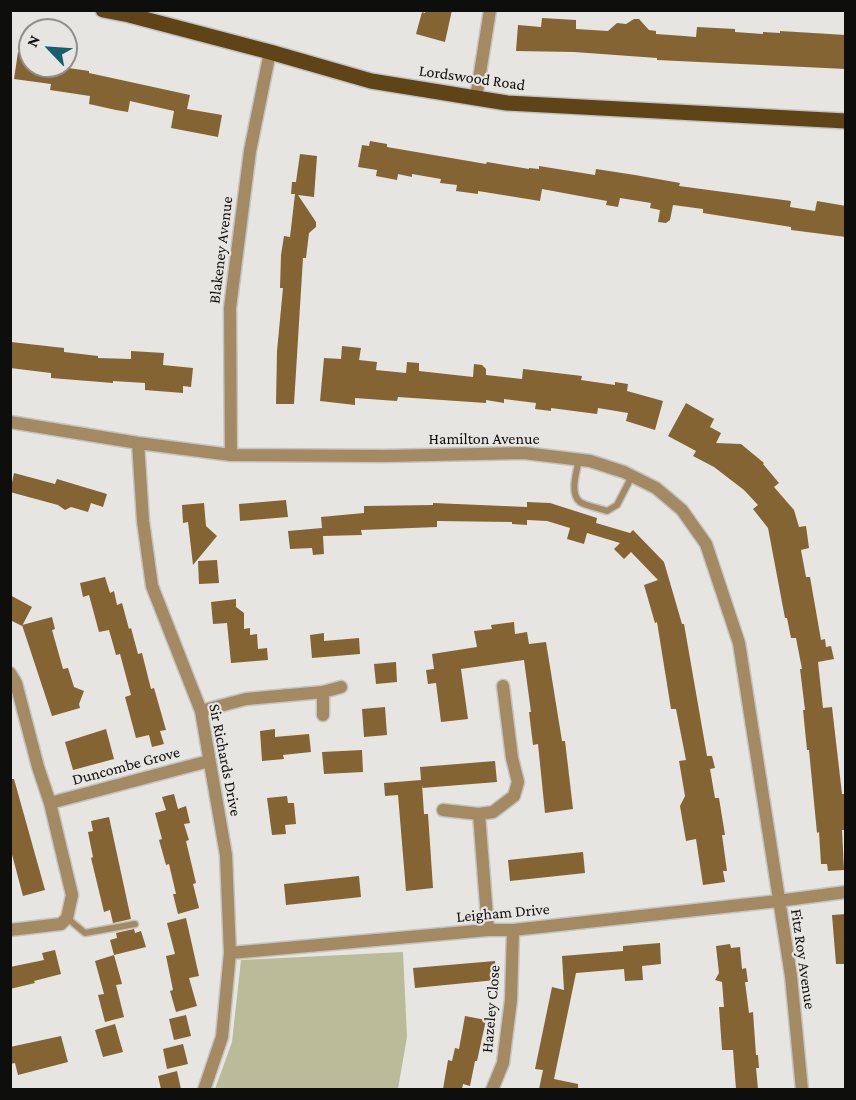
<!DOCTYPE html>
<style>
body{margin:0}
#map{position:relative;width:856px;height:1100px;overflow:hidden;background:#e7e5e2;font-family:"Crimson Pro",serif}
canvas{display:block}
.frame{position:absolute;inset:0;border:12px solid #0e0e0d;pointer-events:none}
.north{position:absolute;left:18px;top:18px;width:60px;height:60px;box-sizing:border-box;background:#e7e5e2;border:2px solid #908f8d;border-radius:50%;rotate:295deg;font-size:16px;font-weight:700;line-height:24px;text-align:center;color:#0e0e0d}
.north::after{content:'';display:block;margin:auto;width:21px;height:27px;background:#155f6e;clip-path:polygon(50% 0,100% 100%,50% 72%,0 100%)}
</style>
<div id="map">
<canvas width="856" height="1100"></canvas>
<div class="frame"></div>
<div class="north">N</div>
</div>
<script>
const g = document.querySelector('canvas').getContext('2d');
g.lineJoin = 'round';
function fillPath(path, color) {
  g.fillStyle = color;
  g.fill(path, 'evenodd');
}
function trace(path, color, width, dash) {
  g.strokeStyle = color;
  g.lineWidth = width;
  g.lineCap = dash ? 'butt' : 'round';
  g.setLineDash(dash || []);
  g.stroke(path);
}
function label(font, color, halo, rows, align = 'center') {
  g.font = font + ' "Crimson Pro",serif';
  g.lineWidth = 4.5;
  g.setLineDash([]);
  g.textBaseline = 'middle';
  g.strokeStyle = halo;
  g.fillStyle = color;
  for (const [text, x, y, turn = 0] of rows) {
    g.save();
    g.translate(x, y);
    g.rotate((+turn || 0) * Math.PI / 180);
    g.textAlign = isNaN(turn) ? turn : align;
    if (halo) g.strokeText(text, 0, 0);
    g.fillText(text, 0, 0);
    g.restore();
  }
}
fillPath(new Path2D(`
 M403,952L407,1037L398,1089H215L232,1042L241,960Z`), '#babc99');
fillPath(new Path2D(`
 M426,10H452L445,42L416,34L422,12L425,13Z
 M542,18L576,20V29L608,31L617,23L626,24L634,19H639L649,30L656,31V34L684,36L696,37L697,27L735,29V32L763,34V32L780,33V31L846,35V69L657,60V58L574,52L516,51L518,25L541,27Z
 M18,52L30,54V66H55L89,71V73L190,95L187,109L222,115L218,137L171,128L174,111L130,101L128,112L116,110L89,104L90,96L50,90L51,84L14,79Z
 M370,141L387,144V147L486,164L487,162L529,169V168L539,169V166L595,175L596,169L635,175L680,183L679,186L791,201L790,207L815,211L817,201L846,206V237L791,230V227L703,213V209L673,205L670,220L666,223L658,222L660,210L650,208L651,203L620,198L618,207L606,205L607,201L542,189L540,201L478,191V194L456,191L457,185L440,183L441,179L412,174V177L398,174L397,180L376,176L377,170L358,167L362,145L369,146Z
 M300,154L317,156L314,197L298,195L316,222V227L309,233L306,258H303L294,404H276L277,351L283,288H280L281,255L284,236L290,237L295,194H291L292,182H296Z
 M11,342L64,348V352L98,356V358L131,359V351L164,353L163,365L193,368L191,387L183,386V393L145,390V383L113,381V383L51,378V373L10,368Z
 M342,346L361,348L359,360L377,362L376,370L406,373L407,362L419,363V371L473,377L474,364L482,365L486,369V375L522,379L523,369L582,376L581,380L615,385V382L628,384L627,391L663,401L655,430L626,421L628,413L598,408L597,414L551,408V411L535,409L536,403L504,399V403L486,400V403L398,397L397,401L355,398V405L320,401L324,358L341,359Z
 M686,403L714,419L710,427L721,433L716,443L741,444L764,463L763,464L779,483L774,487L794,510L799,527L806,526L809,548L801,550L806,577H810L821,640L825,639L826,647L831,646L834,659L818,662L823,708L832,707L842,794H846V830H842L844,870L828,871L827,864H821L819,832L817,833L809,750H807L803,710H805L800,669H802L796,638H791L787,618H785L768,528L753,509L758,505L744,490L714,467L693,456L696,451L668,436Z
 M14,473L55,484L57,479L107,494L103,507L91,503L88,512L71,507L65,510L58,505L10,492Z
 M286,500L288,517L240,521L239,504Z
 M527,502L550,503L597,518L596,523L630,533L633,530L664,562L682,624H684L707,756H712L715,768L710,769L715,798H719L725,835H722L727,871H723L725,882L703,885L696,839L686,841L680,806L685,796L679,761L686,760L676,709H671L657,622L655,623L644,585L658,580L631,552L624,559L614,549L620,543L587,533L584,544L567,539L570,528L547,521L527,520V525L512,524V522L437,521V527L361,530L362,535L323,536L324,554L313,555L312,548L290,549L288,531L322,528L321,517L364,513V506L433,505V503L527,507Z
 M204,503L206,526L217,536L193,565L188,522L183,523L182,505Z
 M217,560L219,583L199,584L198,561Z
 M105,577L110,593L114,591L117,605L122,603L129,629L131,628L138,654L142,653L151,689L154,688L166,730L160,731L164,744L152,747L149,735L136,738L125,697L131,695L120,654L116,655L109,630L99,632L89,595L83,597L80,583Z
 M10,595L32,607L22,626L10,620Z
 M236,599V607L244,613V629L250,628V635L257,634L258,649L267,648L268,660L231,663L227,623L213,624L211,602Z
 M52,617L55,629L52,630L63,669L68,668L74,687L84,691L79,704L80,708L52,716L22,625Z
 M514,622L515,634L527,632L529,644L546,642L562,741H565L573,809L545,813L538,744L533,745L529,712H531L524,660L461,669L468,719L441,722L436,683L428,684L426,670L434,669L432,654L477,647L474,631L492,629L491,625Z
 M324,633V641L359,638L360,654L312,658L310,635Z
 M396,662L397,682L376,684L374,664Z
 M385,707L387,735L364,737L362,709Z
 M106,729L114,759L73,770L65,742Z
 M275,729V737L309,734L311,752L283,755L284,759L262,761L260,731Z
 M362,750L363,772L324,774L322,752Z
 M495,761L497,782L422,788V784L424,814H428L433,888L406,891L398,795L385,796L384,783L421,780L420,767Z
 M10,779H14L45,890L23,896L10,847Z
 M174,794L178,809L186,806L190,823L184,824L189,840L186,841L196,883L193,884L199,908L178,914L173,894H176L169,864L166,865L159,840L162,839L155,813L166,810L162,797Z
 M287,796L288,803H294L296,824L285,825L286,834L272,835L267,798Z
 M109,817L131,919L113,923L110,910L104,912L91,858L93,857L88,832L93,831L91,821Z
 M583,852L585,873L510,881L508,860Z
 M359,876L361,897L286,905L284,884Z
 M846,914V964H836L832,915Z
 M186,918L199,976L189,978L197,1006L176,1012L170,991L173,990L166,956L175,954L167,923Z
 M134,929L135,933L141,931L146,947L114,955L110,940L117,938L116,933Z
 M660,943L661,964L642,966L643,980L625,981L624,969L576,973L554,1079L578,1084V1089H539L543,1070L535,1069L552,987L564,990L562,956L623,951V946Z
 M730,944L731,948L740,947L742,969L746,968L748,982H745L749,1013L753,1012L756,1055H758L759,1068H756L758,1089H736L733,1050H722L719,1007H724L722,982L715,980L719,973L716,946Z
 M55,950L61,974L34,981L35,983L10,989V967L44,960L42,953Z
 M114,955L122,984L116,985L124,1017L105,1022L98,995L104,994L95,961Z
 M495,961L496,980L415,988L413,968Z
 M186,1015L191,1036L174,1040L169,1019Z
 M465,1016L486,1020L477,1061H475L470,1086L463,1084L462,1089H443L448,1060L452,1061L455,1048L459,1049Z
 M115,1024L123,1052L103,1057L95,1030Z
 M61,1036L68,1062L18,1075L15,1063L10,1064V1047Z
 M183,1044L188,1064L167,1069L163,1049Z
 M177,1071L181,1089H161L158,1076Z`), '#836432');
const service = new Path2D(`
 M579,460C577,470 569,494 580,502C586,506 599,508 607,511L617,505L632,476
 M67,918L85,933L135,924`);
const minor = new Path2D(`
 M476,98L490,10
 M10,422L138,443L231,455L385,456L524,453L590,461L624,472L656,488L682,510L706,544L739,643L791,976L802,1090
 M138,443L143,521L152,586L201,711L226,855L230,953L222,1037L204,1090
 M231,455L230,308L250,151L270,52
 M10,673L16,683L38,767L50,803L72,895L67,918L61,924L10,930
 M323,692V715
 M201,711L246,699L323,692L341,687
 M50,803L209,761
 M443,810L479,814L493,812L514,796L518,782L512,758L503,686
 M479,814L488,930
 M230,953L488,930H513L778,901L846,892
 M492,1090L503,1063L511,1000L513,930`);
const primary = new Path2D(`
 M103,10L129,15L270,52L371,81L507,103L846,121`);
trace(service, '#c4c3c0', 9);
trace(minor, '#c4c3c0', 15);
trace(primary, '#c4c3c0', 18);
trace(service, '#a48a63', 6);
trace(minor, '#a48a63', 12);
trace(primary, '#5f4417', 15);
label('16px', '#0e0e0d', '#e7e5e2', [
 ["Lordswood Road",472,78,8],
 ["Blakeney Avenue",221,250,-83],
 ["Hamilton Avenue",484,439],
 ["Sir Richards Drive",225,760,79],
 ["Duncombe Grove",126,766,-15],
 ["Leigham Drive",503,913,-5],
 ["Fitz Roy Avenue",803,959,82],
 ["Hazeley Close",491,1009,-85]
]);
</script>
